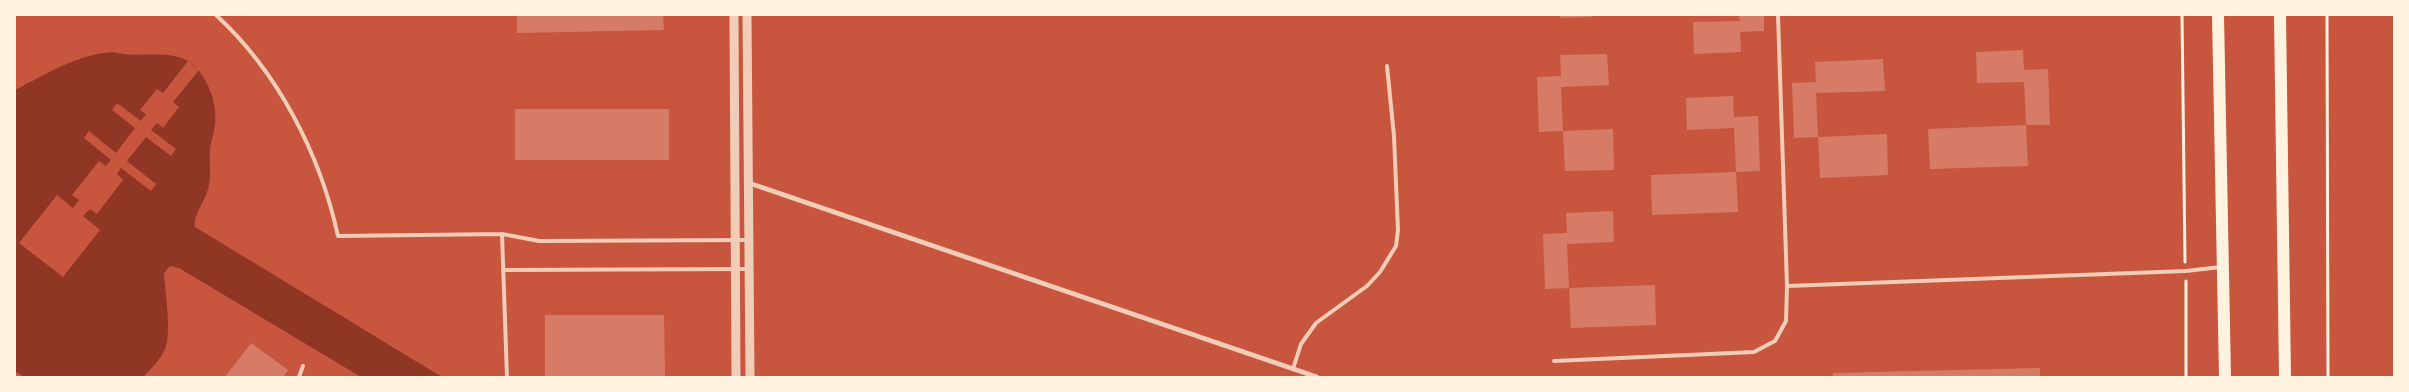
<!DOCTYPE html>
<style>
body{margin:0}
#map{position:relative;width:2409px;height:392px;overflow:hidden;background:#c8553d;font-family:Roboto,sans-serif}
canvas{display:block}
.frame{position:absolute;inset:0;border:16px solid #fff3e0;pointer-events:none}
</style>
<div id="map">
<canvas width="2409" height="392"></canvas>
<div class="frame"></div>
</div>
<script>
const g = document.querySelector('canvas').getContext('2d');
g.lineJoin = 'round';
function fillPath(path, color) {
  g.fillStyle = color;
  g.fill(path, 'evenodd');
}
function trace(path, color, width, dash) {
  g.strokeStyle = color;
  g.lineWidth = width;
  g.lineCap = dash ? 'butt' : 'round';
  g.setLineDash(dash || []);
  g.stroke(path);
}
fillPath(new Path2D(`
 M114,52C137,59 166,49 188,61C207,73 218,104 215,125C214,134 210,142 210,151C209,164 212,176 208,189C205,201 193,215 195,227L442,377H361L179,268L170,266L164,273C165,293 172,332 165,349C160,360 151,369 143,377H24L15,371V90C47,74 77,54 114,52Z`), '#8f3625');
fillPath(new Path2D(`
 M188,61L199,70L173,102L179,107L163,128L157,123L151,130L176,149L171,156L146,137L127,161L156,184L151,191L121,168L117,174L123,180L97,214L90,209L83,216L100,230L63,277L19,243L57,195L73,208L79,200L72,195L99,161L106,166L111,160L84,138L89,131L116,153L135,128L112,110L117,103L141,121L146,114L140,110L157,89L163,93Z`), '#c8553d');
fillPath(new Path2D(`
 M517,15H663L664,30L517,33Z
 M1560,15H1592V17L1560,18Z
 M1739,15H1764V31L1740,32L1741,52L1694,54L1693,22L1740,21Z
 M2023,50L2024,70L2048,69L2050,125H2026L2024,82L1977,83L1976,52Z
 M1607,54L1609,85L1561,87L1563,131L1539,132L1537,77L1561,76L1560,55Z
 M1883,59L1885,91L1816,93L1818,137L1794,138L1792,83L1816,82L1815,62Z
 M1733,96L1734,117L1758,116L1760,171L1736,172L1734,128L1687,130L1686,98Z
 M515,109H669V160H515Z
 M2026,125L2028,166L1930,169L1928,129Z
 M1613,129L1614,170L1565,171L1563,131Z
 M1887,134L1888,175L1820,178L1818,137Z
 M1736,172L1738,212L1652,215L1651,175Z
 M1613,211L1614,242L1567,244L1569,288L1545,289L1543,234L1567,233L1566,213Z
 M1655,285L1656,325L1571,328L1569,288Z
 M545,315H664L665,376H545Z
 M251,343L288,370L283,377H225Z
 M2040,368V377H1833V373Z`), '#d67c66');
trace(new Path2D(`
 M2182,15L2185,262
 M2327,15L2328,377
 M2186,281V377`), '#fff3e0', 3);
trace(new Path2D(`
 M216,15C278,72 320,154 338,236L502,234L507,377
 M1778,15L1787,286L2186,271L2221,267
 M502,234L539,241L749,240
 M503,270L749,269
 M1554,361L1754,352L1775,341L1786,321L1787,286
 M1293,369L1301,344L1316,323L1367,286L1380,272L1396,246L1398,230L1394,136L1387,66
 M299,377L303,366`), '#f1ccb7', 4);
trace(new Path2D(`
 M749,183L1317,377`), '#f1ccb7', 5);
trace(new Path2D(`
 M734,15L736,377
 M747,15L750,377`), '#f1ccb7', 9);
trace(new Path2D(`
 M2218,15L2225,377
 M2280,15L2285,377`), '#fff3e0', 12);
</script>
